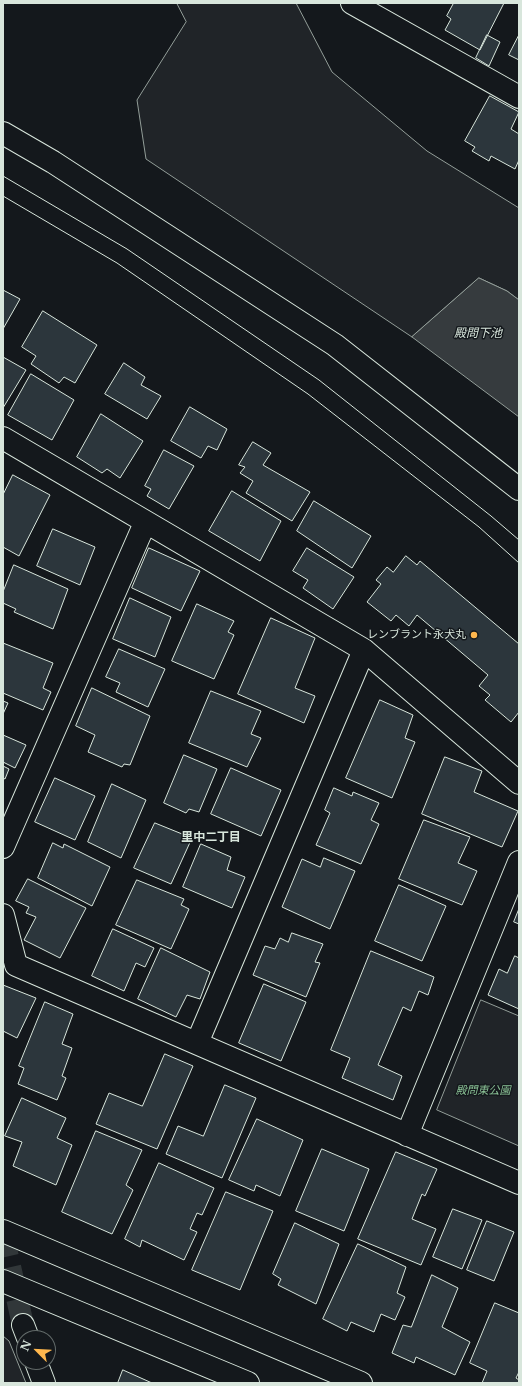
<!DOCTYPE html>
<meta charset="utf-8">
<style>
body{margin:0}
#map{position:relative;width:522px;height:1386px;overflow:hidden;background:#14181c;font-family:"Libre Baskerville",serif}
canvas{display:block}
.frame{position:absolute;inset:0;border:4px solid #d8e6dc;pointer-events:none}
.north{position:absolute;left:16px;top:1330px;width:40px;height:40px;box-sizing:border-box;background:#14181c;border:1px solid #626a69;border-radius:50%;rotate:294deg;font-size:11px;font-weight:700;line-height:16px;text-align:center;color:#d8e6dc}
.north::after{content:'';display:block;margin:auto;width:14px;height:18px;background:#ffb74d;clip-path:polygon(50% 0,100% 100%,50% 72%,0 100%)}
</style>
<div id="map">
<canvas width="522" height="1386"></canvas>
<div class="frame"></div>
<div class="north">N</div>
</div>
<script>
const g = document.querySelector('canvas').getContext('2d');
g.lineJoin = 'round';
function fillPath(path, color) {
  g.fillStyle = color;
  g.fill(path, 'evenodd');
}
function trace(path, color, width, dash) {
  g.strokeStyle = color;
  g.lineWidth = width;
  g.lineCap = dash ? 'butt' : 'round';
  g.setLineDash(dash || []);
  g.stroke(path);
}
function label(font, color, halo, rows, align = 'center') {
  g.font = font + ' "Libre Baskerville","Noto Sans JP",serif';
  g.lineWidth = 3;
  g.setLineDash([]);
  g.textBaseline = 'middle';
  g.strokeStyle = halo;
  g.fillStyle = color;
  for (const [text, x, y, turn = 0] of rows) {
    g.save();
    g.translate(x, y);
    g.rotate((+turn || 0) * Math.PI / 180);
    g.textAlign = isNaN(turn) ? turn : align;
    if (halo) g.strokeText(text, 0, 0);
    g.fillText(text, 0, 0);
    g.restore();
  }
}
const green = new Path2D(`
 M177,3H296L332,72L427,151L519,208V300L507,291L479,278L412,337L146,159L137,100L186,22Z
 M481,1000L519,1016V1146L437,1110Z
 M3,1336L9,1341L26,1383H3Z`);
fillPath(green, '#202428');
trace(green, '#939e99', 1);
const water = new Path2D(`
 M479,278L507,291L519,300V417L412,337Z`);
fillPath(water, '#363b3e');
trace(water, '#939e99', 1);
const building = new Path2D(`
 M454,3H504L480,50L445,30L451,19L447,16Z
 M487,35L500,42L489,66L476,58Z
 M519,35V60L509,55Z
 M490,96L519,112L511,129L519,134V160L515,169L491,156L489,161L472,151L475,147L465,141Z
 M3,290L20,299L3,329Z
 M43,311L97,345L75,383L64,377L59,383L31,364L36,356L22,347Z
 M3,357L26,370L3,408Z
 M124,363L145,377L141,385L161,396L147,419L105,394Z
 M31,374L74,400L52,440L8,415Z
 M190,407L227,429L217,450L208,446L201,458L171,441Z
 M101,414L143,441L120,478L107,469L102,473L77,457Z
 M253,442L271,453L263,465L310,492L292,521L246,493L253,481L240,473L245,467L239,465Z
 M164,450L194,466L169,509L147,496L151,489L145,486Z
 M13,475L50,495L19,556L3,547V495Z
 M232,491L281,521L260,561L209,531Z
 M314,501L371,536L352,568L297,531Z
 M53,529L95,547L80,585L37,566Z
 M149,548L200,571L181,611L132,588Z
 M307,548L354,577L333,609L303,588L308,580L293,571Z
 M406,556L417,565L420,561L519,644V712L511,722L485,700L490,695L479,686L488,675L417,615L409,626L396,615L391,621L367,602L381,584L376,580L387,567L393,572Z
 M14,565L68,589L53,629L14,612L16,609L3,603V592Z
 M130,598L171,617L155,657L113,639Z
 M197,604L234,621L228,632L234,635L214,679L172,661Z
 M271,618L315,638L295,688L315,696L304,723L238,694Z
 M3,643L53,663L43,688L51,692L43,710L3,693Z
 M119,649L165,669L148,707L116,692L120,683L106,677Z
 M92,688L150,716L130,765L124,764L122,767L88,752L95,735L76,726Z
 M211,691L261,711L251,734L261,738L247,767L189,743Z
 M380,700L413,715L405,738L415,742L392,798L346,778Z
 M3,701L8,703L3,714Z
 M3,735L26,745L15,768L3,762Z
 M184,755L217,769L199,812L189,809L186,813L164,803Z
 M445,757L482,771L474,792L518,811L502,847L422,814Z
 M3,766L9,769L5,779L3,778Z
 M231,768L281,790L261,836L211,814Z
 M55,778L95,796L75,840L35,822Z
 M112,784L146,800L121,858L88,842Z
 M334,788L352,796L353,792L379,803L371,820L379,824L361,864L316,845L330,813L325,810Z
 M424,820L470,837L458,863L477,871L462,905L399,879Z
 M155,823L192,838L171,884L134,868Z
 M53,843L63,848L64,844L110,867L92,906L38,878Z
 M201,844L231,857L227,870L245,877L232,908L183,887Z
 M324,858L355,871L330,929L282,907L302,859L320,867Z
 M28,879L86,908L60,958L24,940L36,917L26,913L29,907L16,901Z
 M137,880L184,899L181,905L189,909L171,949L116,925Z
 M399,885L446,906L422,961L375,941Z
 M519,909V924L514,922Z
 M113,929L154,948L145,967L136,963L124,991L92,976Z
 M292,933L323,944L315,962L320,963L306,997L253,975L265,946L275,949L280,938L288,942Z
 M161,948L210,972L200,999L187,995L176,1017L138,999Z
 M371,951L434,977L428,995L419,991L411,1011L403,1007L378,1065L402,1076L393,1100L342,1078L350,1058L331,1050Z
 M515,956L519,958V1009L488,995L499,969L507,973Z
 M3,983V985L36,998L17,1038L3,1031Z
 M264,984L306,1002L281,1061L239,1043Z
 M45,1002L73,1014L62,1044L72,1048L62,1076L66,1078L57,1100L18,1084L24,1068L19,1066Z
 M165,1054L193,1066L157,1149L96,1124L109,1093L142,1106Z
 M225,1085L256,1098L222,1178L166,1154L178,1126L203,1136Z
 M22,1098L66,1118L57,1138L72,1145L56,1185L13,1166L22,1142L5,1136Z
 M257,1119L303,1140L280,1196L256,1185L254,1191L229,1180Z
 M96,1131L142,1150L126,1185L133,1190L112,1234L62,1212Z
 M322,1149L369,1169L344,1231L296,1211Z
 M396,1152L437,1169L425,1196L422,1194L412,1219L436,1229L421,1265L358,1239Z
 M159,1163L214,1188L202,1215L197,1213L190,1229L197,1232L184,1260L142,1240L140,1247L125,1239Z
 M226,1192L273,1211L240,1290L192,1270Z
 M453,1209L482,1220L462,1269L433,1257Z
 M487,1221L514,1232L494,1281L467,1270Z
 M295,1223L339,1244L316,1304L278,1285L281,1279L273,1274Z
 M358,1244L406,1267L397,1293L405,1297L395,1320L381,1314L374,1332L351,1322L347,1331L323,1319Z
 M432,1275L458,1288L442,1327L470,1342L455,1375L416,1357L414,1363L392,1353L403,1325L411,1327Z
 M495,1303L519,1313V1372L516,1378L519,1380V1383H482L487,1371L470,1363Z
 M123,1370L152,1383H118Z`);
fillPath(building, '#2c363c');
trace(building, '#d8e6dc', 1);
trace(new Path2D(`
 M3,1235L23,1325`), '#313739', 22, [22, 11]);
const street = new Path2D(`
 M352,3L519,97
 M3,438L364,650L519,783
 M3,847L145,523
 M3,915L16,965L519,1183
 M197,1043L364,650
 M407,1135L519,862
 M23,1325L28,1338
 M36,1362L44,1383`);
const secondary = new Path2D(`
 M3,133L53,162L335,345L519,489
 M3,1231L361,1383
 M3,1281L248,1383`);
trace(street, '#d8e6dc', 24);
trace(secondary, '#d8e6dc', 24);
trace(street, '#14181c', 22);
trace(secondary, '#14181c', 22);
trace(new Path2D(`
 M3,176L127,249L319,380L491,516L519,540
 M3,196L117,263L308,394L479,527L519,563`), '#d8e6dc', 1);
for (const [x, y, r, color] of [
 [474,635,4,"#ffb74d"]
]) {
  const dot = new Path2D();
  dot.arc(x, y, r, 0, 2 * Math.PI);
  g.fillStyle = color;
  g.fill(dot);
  trace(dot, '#14181c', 1.5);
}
label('11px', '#d8e6dc', '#14181c', [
 ["レンブラント永犬丸",466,635]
], 'right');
label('italic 11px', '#8ac095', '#14181c', [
 ["殿問東公園",483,1091]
]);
label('italic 12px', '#d8e6dc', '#14181c', [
 ["殿問下池",478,334]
]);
label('bold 12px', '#d8e6dc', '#14181c', [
 ["里中二丁目",211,838]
]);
</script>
